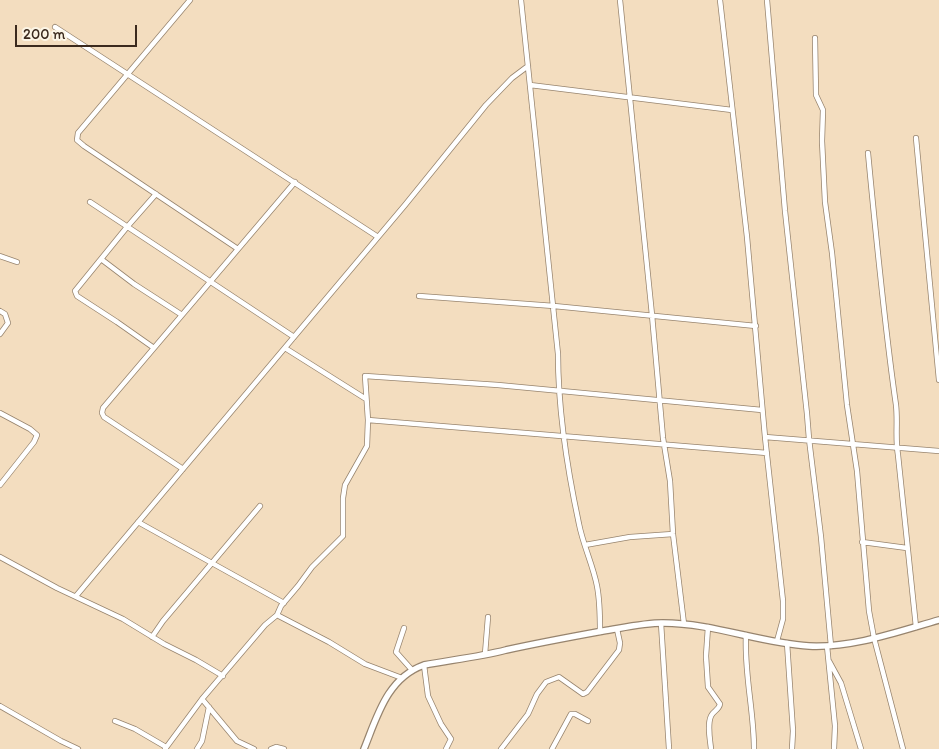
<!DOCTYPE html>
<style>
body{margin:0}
#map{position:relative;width:939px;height:749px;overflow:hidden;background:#f3ddbf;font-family:Itim,sans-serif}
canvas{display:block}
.scale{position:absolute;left:15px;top:25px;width:122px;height:22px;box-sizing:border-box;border:2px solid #3b2a1e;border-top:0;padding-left:6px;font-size:15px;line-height:18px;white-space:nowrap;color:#3b2a1e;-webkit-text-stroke:4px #fcf5e5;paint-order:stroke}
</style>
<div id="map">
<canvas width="939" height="749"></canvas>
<div class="scale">200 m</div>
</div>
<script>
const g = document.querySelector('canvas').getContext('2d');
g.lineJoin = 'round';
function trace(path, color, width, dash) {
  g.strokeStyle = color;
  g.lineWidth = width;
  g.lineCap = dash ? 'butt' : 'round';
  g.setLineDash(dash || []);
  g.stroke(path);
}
const minor = new Path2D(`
 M190,0L78,133L77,140L84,146L238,249
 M521,0L558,354C558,411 567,468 579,524C583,545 593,565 597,586C600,601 600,616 600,632
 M620,0L652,315L663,438L670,481L673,534L684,624
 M720,0L747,237L765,437L783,601V619L777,641
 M767,0L785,211L807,414L809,439L821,537L831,646
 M55,27L378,237
 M815,38L816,95L823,110L822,141L825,202L832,253L847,405L857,471L869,611L874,638L903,749
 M530,85L732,110
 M916,138L939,380
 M868,153C876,237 884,322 896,405C898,422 895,438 898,455L916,627
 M90,202L294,337
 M0,256L17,262
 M101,259L134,284L182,315
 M419,296L554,306L756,326
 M0,311L5,314L8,323L0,334
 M154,348L117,322L77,296L75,291L127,227L156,194
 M285,348L366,399
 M0,413L30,429L37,435L34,442L0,485
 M368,420L767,453
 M765,437L939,451
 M183,469L104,417L102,413L103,408L295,182
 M138,522L284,603
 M862,542L907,548
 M585,545L630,537L673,534
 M0,557L57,588L123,619L164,644L196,660L223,676
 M76,596L405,205L486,105L512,78L528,66
 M277,615L329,642L365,664L402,678
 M661,623L669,749
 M708,627L706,656L708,687L720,704C719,710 714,710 711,716C707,725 710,739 711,749
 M404,628L396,652L412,670
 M746,635C744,673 754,711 754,749
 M152,637L163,621L260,506
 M787,643L793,731L792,749
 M827,646L835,726L834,749
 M485,654L488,617
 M829,661L841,683L861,749
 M424,665L428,696L441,724L451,739L446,749
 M202,699L237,741L254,749
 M0,706L61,741L78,749
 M115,721L135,729L166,747
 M165,749L202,699L265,625L277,615L281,606L298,586L312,567L343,536V498L345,485L367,446L368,420L365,376L498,385L762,410
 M197,749L202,741L209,707
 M271,749L276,747L284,749
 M501,749L528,714L537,694L546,682L559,677L583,694L587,692L619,650L620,643L617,629
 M552,749L571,714H575L588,721`);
const tertiary = new Path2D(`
 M364,749C377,717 387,678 424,665C451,660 479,657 506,650C538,643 570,637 603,631C622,628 643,623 663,623C713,623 760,643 809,646C853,648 897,632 939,620`);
trace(minor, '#97846e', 6);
trace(tertiary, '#97846e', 8);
trace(minor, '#fff', 4.5);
trace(tertiary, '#fff', 5.5);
</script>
